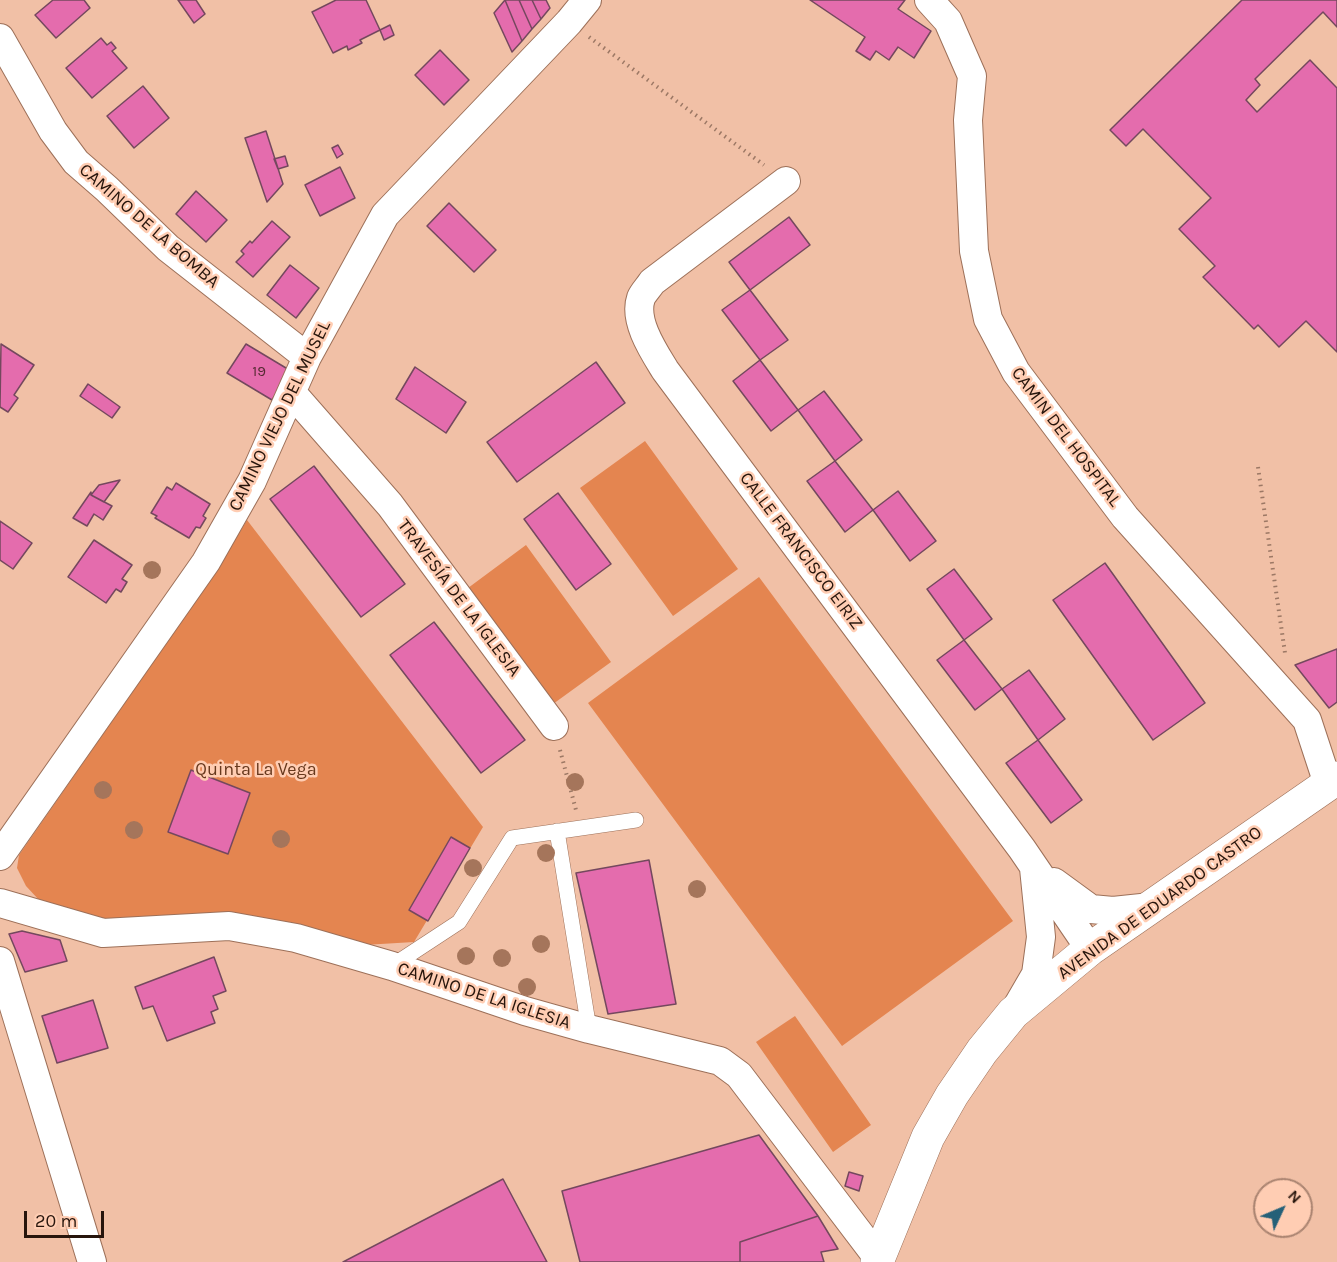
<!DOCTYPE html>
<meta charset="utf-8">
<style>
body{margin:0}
#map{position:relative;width:1337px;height:1262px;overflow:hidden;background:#f1c0a6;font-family:Karla,sans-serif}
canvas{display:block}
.north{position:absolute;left:1253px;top:1178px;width:60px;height:60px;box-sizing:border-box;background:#ffcdb3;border:2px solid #a98370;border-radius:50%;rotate:46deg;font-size:16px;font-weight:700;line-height:24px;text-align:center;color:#27150c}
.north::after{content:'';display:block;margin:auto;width:21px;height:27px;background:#256078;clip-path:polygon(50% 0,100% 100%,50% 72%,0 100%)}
.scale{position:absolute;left:24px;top:1211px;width:80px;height:27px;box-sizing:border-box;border:3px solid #27150c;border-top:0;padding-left:8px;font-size:18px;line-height:21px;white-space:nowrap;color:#27150c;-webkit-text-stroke:4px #ffcdb3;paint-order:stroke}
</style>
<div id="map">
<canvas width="1337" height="1262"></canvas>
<div class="north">N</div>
<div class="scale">20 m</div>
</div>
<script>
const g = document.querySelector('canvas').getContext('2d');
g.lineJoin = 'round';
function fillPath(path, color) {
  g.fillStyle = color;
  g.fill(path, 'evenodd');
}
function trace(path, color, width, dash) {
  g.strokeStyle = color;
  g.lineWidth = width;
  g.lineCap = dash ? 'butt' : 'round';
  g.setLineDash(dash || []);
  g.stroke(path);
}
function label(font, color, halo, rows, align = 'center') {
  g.font = font + ' Karla,sans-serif';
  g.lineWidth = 5;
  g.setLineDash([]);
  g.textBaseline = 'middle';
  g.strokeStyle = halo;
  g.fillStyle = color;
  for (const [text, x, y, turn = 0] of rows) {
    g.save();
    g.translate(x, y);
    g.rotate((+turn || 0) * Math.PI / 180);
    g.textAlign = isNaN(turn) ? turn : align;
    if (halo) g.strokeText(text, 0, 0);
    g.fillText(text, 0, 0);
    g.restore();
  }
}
fillPath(new Path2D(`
 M645,441L738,569L673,616L580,488Z
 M247,520L483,827L414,942L364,945L101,922L39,900L26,886L17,868L19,855L217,570Z
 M526,545L611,662L553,704L468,588Z
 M759,577L1013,921L842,1046L588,703Z
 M795,1016L871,1125L833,1152L756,1042Z`), '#e48550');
const building = new Path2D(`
 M53,0H84L90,8L56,38L35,15Z
 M178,0H196L205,14L194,23Z
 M336,0H366L380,30L360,40L362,43L348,50L347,46L333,53L312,12Z
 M505,0H519L532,29L522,41Z
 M505,0L522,41L512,52L494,13Z
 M519,0H532L541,19L532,29Z
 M532,0H546L550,8L541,19Z
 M810,0H905L898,9L931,31L914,58L898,47L889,60L876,51L870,60L856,51L865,37Z
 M1242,0H1337V27L1323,12L1255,79L1260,85L1246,100L1257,112L1310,60L1337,88V352L1306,321L1279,347L1258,325L1254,329L1203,277L1215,266L1179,229L1211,198L1143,129L1126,146L1110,130Z
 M390,25L394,35L384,40L380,30Z
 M101,38L107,45L111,42L116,48L112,51L127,68L92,98L66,68Z
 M440,50L469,80L444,105L415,75Z
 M143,86L169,118L134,148L107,116Z
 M266,131L283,184L267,202L245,138Z
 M338,145L343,154L337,158L332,148Z
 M285,156L288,166L278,169L274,159Z
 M340,167L355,198L320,216L305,185Z
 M196,191L227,220L206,242L176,214Z
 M449,203L496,250L474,272L427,226Z
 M789,217L810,245L750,290L729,262Z
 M272,221L290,237L253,277L236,262L244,254L241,251L250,241L252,243Z
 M290,265L319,288L296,318L267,295Z
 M750,290L788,340L760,360L722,310Z
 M1,344L34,365L14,395L18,398L8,412L0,407Z
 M246,344L291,371L272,400L227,373Z
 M760,360L798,410L771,431L733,381Z
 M596,362L625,403L517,482L487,442Z
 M415,367L466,402L446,433L396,399Z
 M88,384L120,407L112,418L80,396Z
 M824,391L862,440L835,461L798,410Z
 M835,461L873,510L845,532L807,481Z
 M314,466L405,584L361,617L270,499Z
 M120,480L104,502L91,495L99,485Z
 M176,483L210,504L203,516L206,518L200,528L196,527L189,538L155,518L157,516L151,513L167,487L172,490Z
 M898,491L936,541L910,561L873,510Z
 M91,492V495L112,506L103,520L94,514L87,526L73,518Z
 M558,493L611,564L576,590L524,519Z
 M0,521L32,543L13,569L0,560Z
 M94,540L132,565L122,579L127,582L121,592L116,589L106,603L68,577Z
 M1105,563L1205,703L1153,740L1053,600Z
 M954,569L992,619L964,640L927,589Z
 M434,622L525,740L481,773L390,655Z
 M964,640L1002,689L975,710L937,660Z
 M1337,649V702L1329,708L1295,665Z
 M1029,670L1065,719L1038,740L1002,689Z
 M1038,740L1082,800L1051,823L1006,763Z
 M191,770L250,793L228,854L168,832Z
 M451,837L470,848L428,921L409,910Z
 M649,860L676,1004L608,1014L576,873Z
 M22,931L60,940L67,961L25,972L9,934Z
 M214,957L226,991L213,996L218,1009L211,1012L215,1023L167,1041L153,1006L143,1009L135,987Z
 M93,1000L108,1048L57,1063L42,1016Z
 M759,1135L818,1216L740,1242V1262H580L562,1191Z
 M849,1172L863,1176L859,1191L845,1186Z
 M503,1179L547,1262H343Z
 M818,1216L838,1249L821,1252L824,1262H740V1242Z`);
fillPath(building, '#e46cad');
trace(building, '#74485e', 1.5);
const lane = new Path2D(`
 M557,831L589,1029
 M392,966L459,922L512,838L636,820`);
const street = new Path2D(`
 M929,0L948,21L972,76L968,120L974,251L988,319L1016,372L1125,517L1307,720L1328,784
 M0,38L53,131L76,162L107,189L168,248L307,357
 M786,181L652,282C649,287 643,293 641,298C633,321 654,352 665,370L1022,849L1090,949
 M292,393L390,505L554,726
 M0,856L206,562L252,481L307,357L385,215L569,22L587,0
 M1054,882L1091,909L1113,911L1151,907
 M0,903L103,933L229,926L296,938L392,966L525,1011L589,1029L720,1061L739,1075L878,1258
 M0,961L92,1262
 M1018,1005L1036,974L1041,937L1034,868`);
const secondary = new Path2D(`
 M877,1262L928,1137L952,1095L982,1051L1013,1013L1090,949L1337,778`);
trace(lane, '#9d7059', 16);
trace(street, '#9d7059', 30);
trace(secondary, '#9d7059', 34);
trace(new Path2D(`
 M589,37L764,165
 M1258,467L1285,653
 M560,750L576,810`), '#9c7865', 4, [1.5, 4.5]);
trace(lane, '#fff', 15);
trace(street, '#fff', 28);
trace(secondary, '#fff', 33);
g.fillStyle = '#a5755b';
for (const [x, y] of [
 [152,570],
 [575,782],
 [103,790],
 [134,830],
 [281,839],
 [546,853],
 [473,868],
 [697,889],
 [541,944],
 [466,956],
 [502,958],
 [527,987]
]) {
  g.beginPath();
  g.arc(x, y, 9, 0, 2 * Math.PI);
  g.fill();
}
label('15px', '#562b34', null, [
 ["19",259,372]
]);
label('18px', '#27150c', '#ffcdb3', [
 ["CAMINO DE LA BOMBA",149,226,41],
 ["CAMINO VIEJO DEL MUSEL",280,416,-64],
 ["CAMIN DEL HOSPITAL",1066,437,53],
 ["CALLE FRANCISCO EIRIZ",801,551,53],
 ["TRAVESÍA DE LA IGLESIA",459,598,53],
 ["AVENIDA DE EDUARDO CASTRO",1160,903,-36],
 ["CAMINO DE LA IGLESIA",484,996,18]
]);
label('18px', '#67381d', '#ffcdb3', [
 ["Quinta La Vega",256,770]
]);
</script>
